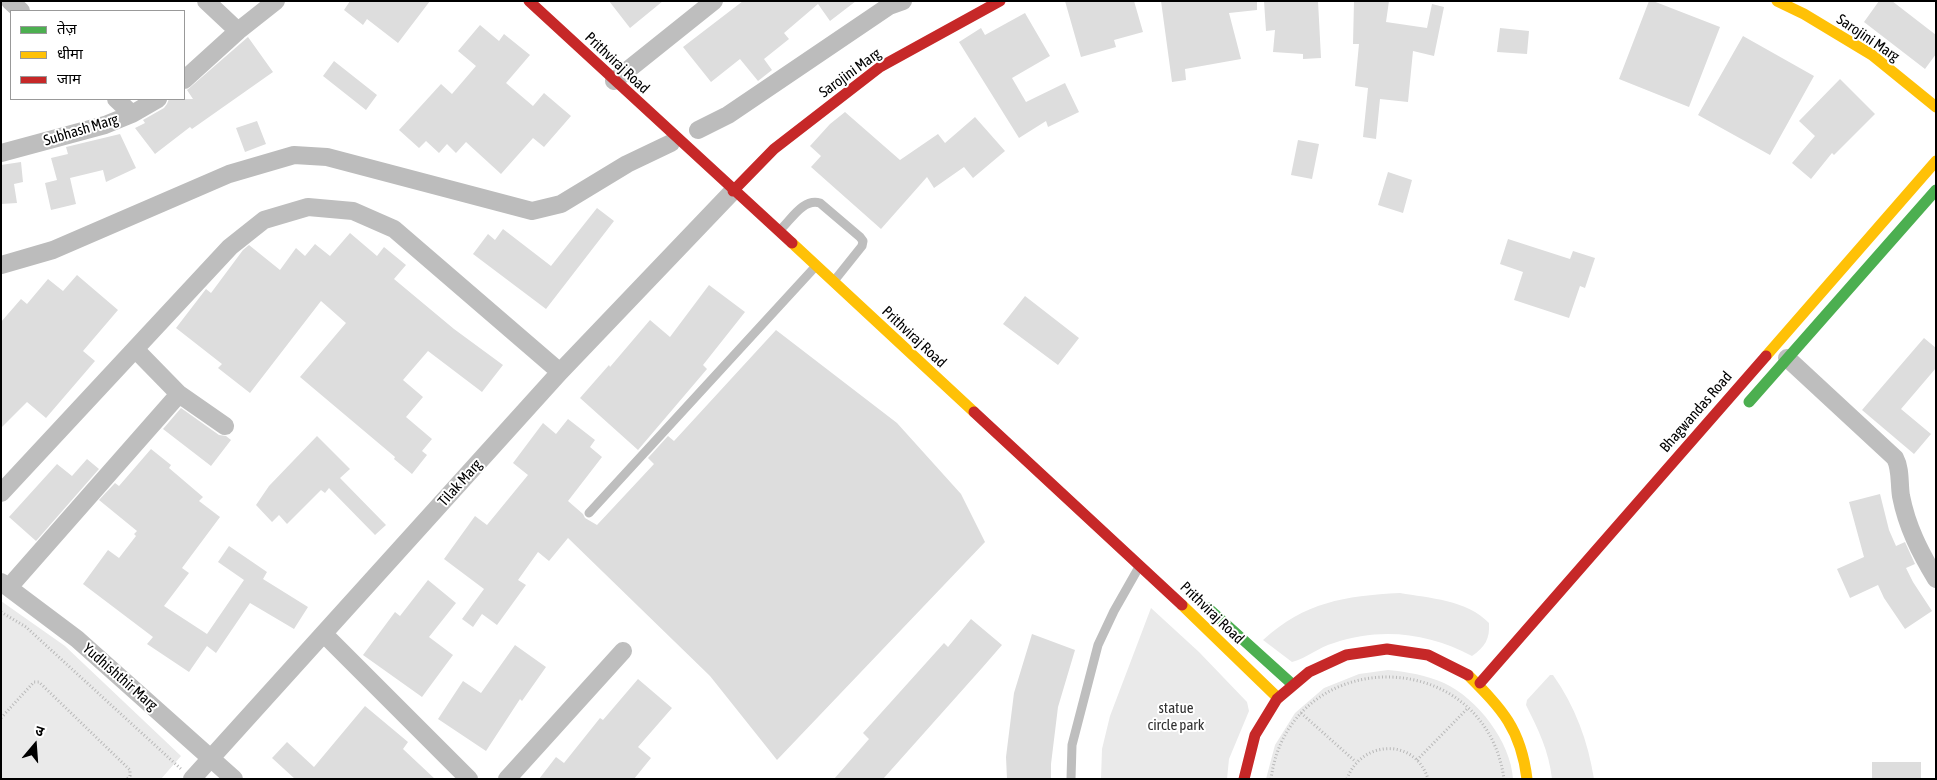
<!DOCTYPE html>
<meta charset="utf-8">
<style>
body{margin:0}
#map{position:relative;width:1937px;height:780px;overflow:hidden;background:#fff;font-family:"Asap Condensed","Noto Sans Devanagari",sans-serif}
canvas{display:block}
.frame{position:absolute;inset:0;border:2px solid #000;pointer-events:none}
.legend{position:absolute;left:10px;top:10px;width:175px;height:90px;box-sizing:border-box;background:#fff;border:1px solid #999;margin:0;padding:6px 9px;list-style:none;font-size:15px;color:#000}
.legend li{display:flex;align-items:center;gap:10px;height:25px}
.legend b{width:25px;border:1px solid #999}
.north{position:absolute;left:10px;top:720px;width:50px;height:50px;-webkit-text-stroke:4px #fff;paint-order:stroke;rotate:18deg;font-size:14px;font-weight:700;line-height:20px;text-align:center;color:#000}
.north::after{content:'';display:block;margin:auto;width:18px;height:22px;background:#000;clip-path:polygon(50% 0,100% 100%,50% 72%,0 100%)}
</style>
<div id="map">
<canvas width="1937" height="780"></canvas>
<div class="frame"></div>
<ul class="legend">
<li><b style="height:6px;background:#4caf50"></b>तेज़</li>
<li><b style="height:6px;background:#ffc107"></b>धीमा</li>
<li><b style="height:6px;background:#c62828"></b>जाम</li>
</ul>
<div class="north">उ</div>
</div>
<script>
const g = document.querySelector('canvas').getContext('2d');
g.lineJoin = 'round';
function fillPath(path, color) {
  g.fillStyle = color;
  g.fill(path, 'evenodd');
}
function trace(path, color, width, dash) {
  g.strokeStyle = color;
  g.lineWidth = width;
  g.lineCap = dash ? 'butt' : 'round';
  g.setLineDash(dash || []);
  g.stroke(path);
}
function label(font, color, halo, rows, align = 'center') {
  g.font = font + ' "Asap Condensed",sans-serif';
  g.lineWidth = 4;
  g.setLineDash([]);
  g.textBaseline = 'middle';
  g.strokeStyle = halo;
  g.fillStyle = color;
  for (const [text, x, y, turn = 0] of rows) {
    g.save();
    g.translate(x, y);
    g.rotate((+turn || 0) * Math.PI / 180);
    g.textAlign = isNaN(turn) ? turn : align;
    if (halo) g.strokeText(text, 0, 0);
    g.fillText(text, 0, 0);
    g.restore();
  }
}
fillPath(new Path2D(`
 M1400,593C1429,598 1467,600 1489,623C1490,639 1485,647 1472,656C1429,633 1381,627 1334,643C1319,647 1307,658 1292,662L1263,640C1305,602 1344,596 1400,593Z
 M1,601L65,646L181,756L161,779H1Z
 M1151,608L1199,652L1247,702L1249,711L1229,759L1227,779H1101L1102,749L1110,716Z
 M1388,670C1408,672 1426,675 1444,683C1477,698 1511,742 1513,779H1266L1275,745L1295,713L1324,688L1359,674Z
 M1550,675H1553C1575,706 1588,741 1594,779H1552C1549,751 1538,729 1526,705L1527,700Z`), '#eaeaea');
trace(new Path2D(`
 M698,130L728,115L889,6L903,1
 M1,265L53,250L229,174L294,155L327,157L532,211L561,204L627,164L671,143`), '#bcbcbc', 18);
fillPath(new Path2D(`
 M350,1H430L398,43L367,19L363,25L344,10Z
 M609,1H663L630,28Z
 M743,1H856L830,21L818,4L784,33L789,39L764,59L772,70L758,81L740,59L711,82L683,47Z
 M1065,1H1134L1143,32L1114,40L1116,47L1081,57Z
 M1161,1H1257V10L1229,13L1241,59L1185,69L1186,80L1172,82Z
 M1264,1H1318L1321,58L1303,59V54L1273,52L1275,30L1266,31Z
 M1354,1H1389L1386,22L1427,28L1432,4L1444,7L1434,56L1413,51L1408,102L1380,99L1376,139L1363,137L1368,88L1355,86L1359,44H1353Z
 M1649,1H1653L1720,27L1689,107L1619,79Z
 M1879,1H1892L1936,35V54L1925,69L1864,22Z
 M1025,13L1050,56L1012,78L1026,102L1065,83L1079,112L1048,127L1046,121L1019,138L959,42L981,28L985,35Z
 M480,25L499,41L504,34L530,55L506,83L533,106L544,93L571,116L544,147L533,138L501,174L466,142L456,153L447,144L439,153L426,141L419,148L399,130L441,84L452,94L476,66L458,51Z
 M1500,28L1529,31L1527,54L1497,52Z
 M1743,36L1814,76L1770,155L1698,115Z
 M248,37L273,72L192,129L190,127L155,154L135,128L145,123L143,120L164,108L167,104L169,99H193L187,90Z
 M334,61L377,95L366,110L323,76Z
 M1840,79L1875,114L1834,155L1832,153L1811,179L1792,163L1815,136L1799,121Z
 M845,112L900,160L938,134L945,143L975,117L1005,151L973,178L964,167L934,188L927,177L881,229L811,167L821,156L810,146L830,124Z
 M257,121L266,144L245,152L236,128Z
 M120,134L136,168L106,182L103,170L70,178L76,204L51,210L45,183L57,180L51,158L68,154L66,147Z
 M1298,140L1319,144L1312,179L1291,175Z
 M21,162L23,182L14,184L17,203L1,204V165Z
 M1388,172L1412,180L1403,213L1378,205Z
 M597,208L614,221L546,309L473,254L488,234L495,240L503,229L551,266Z
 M350,233L377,256L384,247L406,265L394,279L454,329L503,365L482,392L428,351L403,380L423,397L406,417L432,439L422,451L427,455L412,474L394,459L395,457L300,377L346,323L321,301L250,393L218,368L222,364L176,328L206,289L211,293L243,250L249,245L280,270L296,248L305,256L315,244L330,256Z
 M1508,239L1570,259L1573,251L1595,258L1585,288L1580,286L1569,318L1514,300L1523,272L1500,264Z
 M77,275L118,310L83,351L95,361L46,418L27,402L1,428V322L21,299L27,304L48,279L63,291Z
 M709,285L745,312L703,365L707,369L638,450L580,398L609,365L610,367L650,320L670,337Z
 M1025,296L1079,338L1058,365L1003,324Z
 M776,330L897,423L961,494L985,542L777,760L710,676L568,538L549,561L538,552L518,580L526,585L497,625L482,614L473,627L462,619L484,589L444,559L475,516L487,525L528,475L513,463L543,423L556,434L568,419L595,440L590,447L602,457L568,501L583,514L585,518L597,525L654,464L648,458L668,436L674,441Z
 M1924,338L1936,348V368L1901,409L1931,434L1914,454L1862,410Z
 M181,408L219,435L226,436L231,440L211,466L163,429Z
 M317,436L350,469L340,478L386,525L375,535L329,488L325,493L321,490L287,524L279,515L272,522L256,505L269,486Z
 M151,449L171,465L169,468L203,497L199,501L220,517L182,568L189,573L164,606L207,634L244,580L218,562L229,546L267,572L263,579L308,607L294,629L250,603L216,653L207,646L189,672L147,644L153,637L83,584L108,550L119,558L136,536L134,534L137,531L99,500L115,483L119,486Z
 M87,459L99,469L36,541L9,517L57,464L72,476Z
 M1880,494L1889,530L1896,546L1905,542L1915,564L1906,568L1913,582L1932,611L1905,629L1884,598L1878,585L1850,598L1837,569L1864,557L1849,502Z
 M428,580L456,603L429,637L453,655L422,697L363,655L395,612L400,616Z
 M971,619L1002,645L982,668L883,779H834L869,739L863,733L944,643L948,647Z
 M1032,634L1075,650L1058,707L1051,764V779H1007L1006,757L1014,693Z
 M515,645L546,667L522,701L520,699L486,751L438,719L463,681L481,693Z
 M638,679L672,708L638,747L651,758L634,779H539L556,757L564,763L600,718L603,720Z
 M365,706L408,742L403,749L435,779H295L272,758L287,742L314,767Z
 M1872,762H1921V779H1872Z`), '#ddd');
trace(new Path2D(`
 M1,612L26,627L181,769
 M1301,713L1356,762
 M1,718L34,682H39L130,770V776L127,779
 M1417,760L1468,708
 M1271,779C1289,643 1485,643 1504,779
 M1347,779C1361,740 1415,737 1428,779`), '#b8b8b8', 3, [1, 2.5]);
trace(new Path2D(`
 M780,230C791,220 803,198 820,203L860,237L863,241L862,246L834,281
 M589,513L815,267
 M1071,779L1072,745L1098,645L1114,611L1139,567`), '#bebebe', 9);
trace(new Path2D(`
 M10,1L21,11
 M206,1L238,31
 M184,80L238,31L276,1
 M614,81L714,1
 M116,99L132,114
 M1,153L105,125L132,114L158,99
 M135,349L179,394L225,426
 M1787,358L1895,458C1901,469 1899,484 1901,496C1907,527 1920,552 1936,579
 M1,493L230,247L264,220L308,207L353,211L394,229L560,372
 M1,582L77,639L234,779
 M10,586L179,394
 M324,634L469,779
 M192,779L560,372L733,191
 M507,779L623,651`), '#bebebe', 18);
trace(new Path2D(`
 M1749,402L1936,190
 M1208,608L1292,684`), '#4caf50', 11);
trace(new Path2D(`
 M1777,1L1804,14L1872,55L1936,107
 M792,243L974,412
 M1766,356L1936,161
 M1182,605L1278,698
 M1468,675C1502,709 1521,729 1527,779`), '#ffc107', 11);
trace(new Path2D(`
 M529,1L792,243
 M733,191L774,149L880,67L1000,1
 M974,412L1182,605
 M1480,683L1766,356
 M1244,779L1255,735L1277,699L1309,672L1346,655L1387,649L1428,655L1468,675`), '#c62828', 11);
label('15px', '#000', '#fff', [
 ["Sarojini Marg",1868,38,34],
 ["Prithviraj Road",617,63,43],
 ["Sarojini Marg",850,73,-36],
 ["Subhash Marg",81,130,-17],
 ["Prithviraj Road",914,337,43],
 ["Bhagwandas Road",1696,412,-49],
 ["Tilak Marg",460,483,-48],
 ["Prithviraj Road",1212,613,44],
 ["Yudhishthir Marg",120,677,41]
]);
label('15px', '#303030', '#fff', [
 ["statue",1176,708],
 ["circle park",1176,725]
]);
</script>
